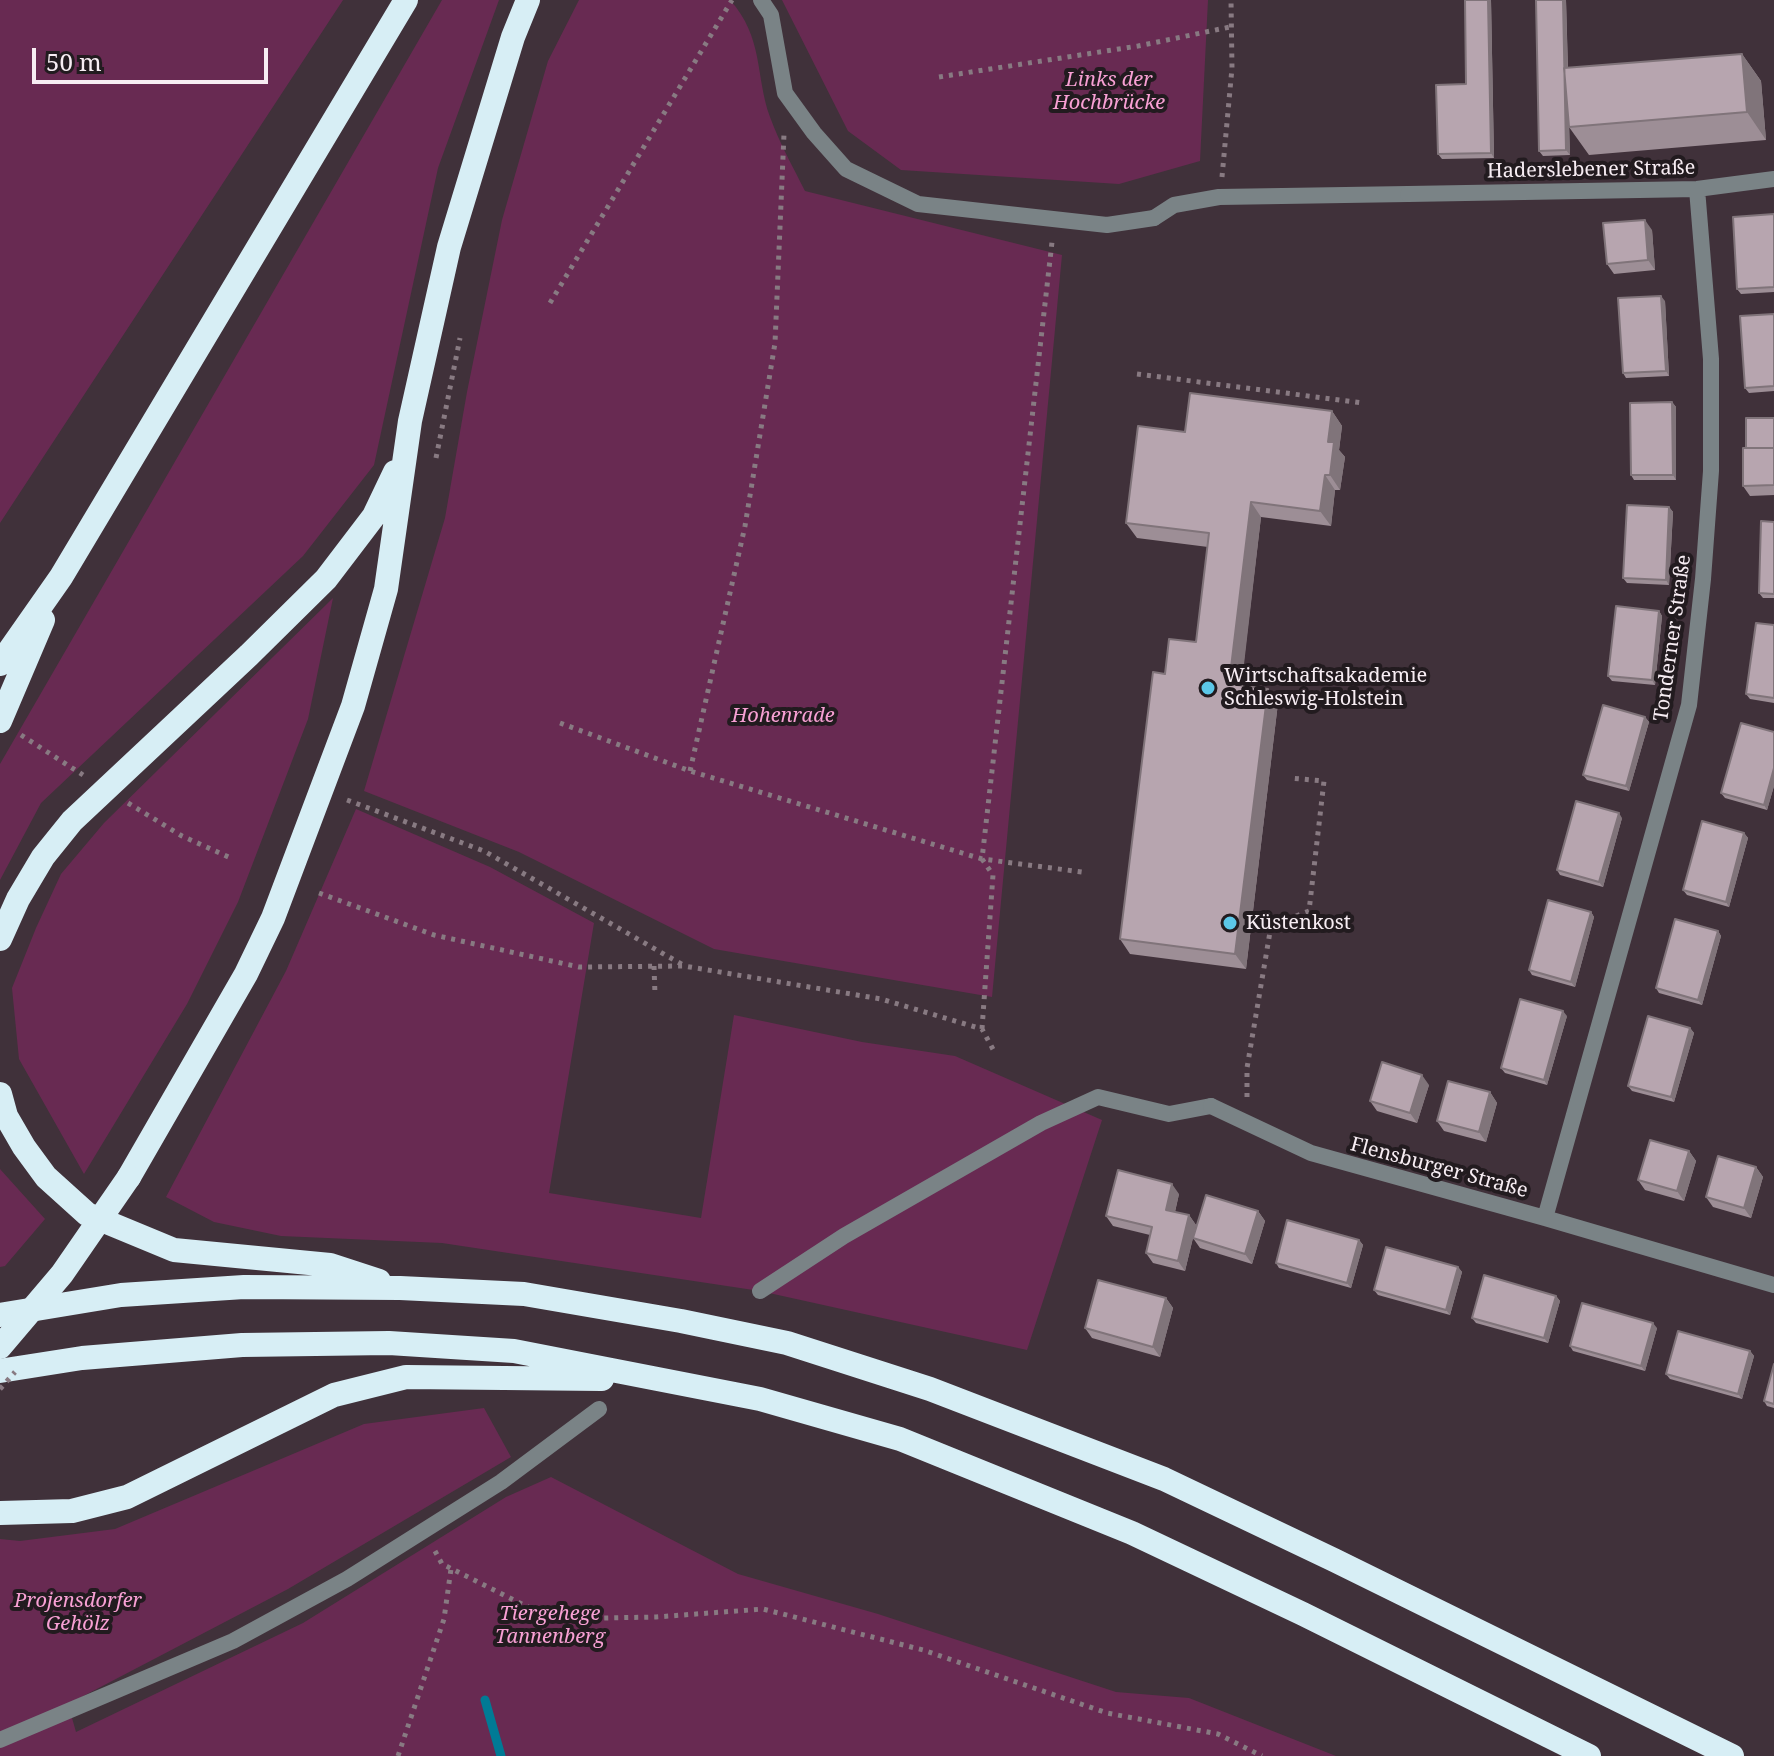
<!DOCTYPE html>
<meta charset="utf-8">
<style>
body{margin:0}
#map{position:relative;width:1774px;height:1756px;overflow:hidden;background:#40313a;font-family:"Noto Serif",serif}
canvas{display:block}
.scale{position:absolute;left:32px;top:48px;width:236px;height:36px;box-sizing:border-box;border:4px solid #f7edf3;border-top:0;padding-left:10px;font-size:24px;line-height:28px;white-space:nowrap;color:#f7edf3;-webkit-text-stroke:6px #221b1f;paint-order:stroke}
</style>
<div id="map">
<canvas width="1774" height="1756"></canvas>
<div class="scale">50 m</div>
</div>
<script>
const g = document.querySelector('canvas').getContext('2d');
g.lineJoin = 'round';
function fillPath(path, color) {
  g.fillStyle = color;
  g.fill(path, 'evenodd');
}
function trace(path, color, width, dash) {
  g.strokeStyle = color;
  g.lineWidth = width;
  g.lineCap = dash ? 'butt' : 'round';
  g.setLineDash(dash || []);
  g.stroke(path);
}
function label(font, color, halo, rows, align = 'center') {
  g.font = font + ' "Noto Serif",serif';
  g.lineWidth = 8;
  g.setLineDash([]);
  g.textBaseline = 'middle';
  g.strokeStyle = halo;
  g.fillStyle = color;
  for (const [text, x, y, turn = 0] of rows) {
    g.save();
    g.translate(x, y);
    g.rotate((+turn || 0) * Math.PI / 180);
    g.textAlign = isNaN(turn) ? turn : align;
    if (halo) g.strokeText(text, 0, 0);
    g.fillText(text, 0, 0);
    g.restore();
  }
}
fillPath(new Path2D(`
 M0,0H343L0,523Z
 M442,0H499L438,168L374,465L303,556L41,803L0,880V764Z
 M579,0H730C764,38 755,75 770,117C779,142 793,167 805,191L1062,255L992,997L714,949L519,852L364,791L445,518L467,392L502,220L548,61Z
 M782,0H1208L1200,161L1119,184L901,170L848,131Z
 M333,598L308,719L238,902L187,1004L84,1174L19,1059L12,988L36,928L61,874L104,823Z
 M356,809L490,867L594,923L549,1193L701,1218L734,1015L862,1042L955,1056L1102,1120L1027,1350L760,1291L442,1243L281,1236L214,1222L166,1197L286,971Z
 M0,1169L45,1219L5,1266L0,1267Z
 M484,1408L511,1457L288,1589L68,1704L76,1732L303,1623L506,1497L551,1477L738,1574L878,1614L1116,1692L1189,1698L1336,1756H0V1539L20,1541L115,1529L364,1424Z`), '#682a52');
trace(new Path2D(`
 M485,1700L501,1756`), '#017a95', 9);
trace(new Path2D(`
 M939,77L1138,46L1230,27
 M1222,177L1232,68L1231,0
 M550,303L732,0
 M1137,374L1363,403
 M436,458L460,338
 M560,723L690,771L982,859L1082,872
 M21,735L83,775
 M690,771L745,526L775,343L784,134
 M347,800L484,851L683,965
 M128,803L182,836L233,859
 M319,893L434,935L579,967L684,966L881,999L982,1029L995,1053
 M654,966L655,995
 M982,1029L993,875L982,859L1052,242
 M1247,1097V1068L1271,926L1309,911L1324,781L1290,778
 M435,1551L442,1564L552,1619L656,1617L763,1609L923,1650L1107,1713L1218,1734L1262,1756
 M398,1756L444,1619L451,1569`), '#887a82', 5, [4, 6]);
trace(new Path2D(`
 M1154,218L1174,205L1219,197L1408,194
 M760,1291L844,1236L1041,1123L1098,1097L1169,1114L1211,1106
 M0,1740L233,1641L347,1579L501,1482L599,1409`), '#7a8386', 16);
trace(new Path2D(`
 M761,0L771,15L785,93L814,133L846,169L918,204L1107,225L1154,218
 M1408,194L1697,189L1774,179
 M1211,1106L1311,1153L1545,1218L1774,1285
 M1545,1218L1689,705L1703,579L1711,471V359L1697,189`), '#7a8386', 16);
trace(new Path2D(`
 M0,664L61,577L406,0
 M0,721L43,620
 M0,939L18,899L43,857L72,821L249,655L326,579L374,516L395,472
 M0,1094L6,1116L24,1147L46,1177L87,1214L174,1250L330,1265L379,1281
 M129,1177L246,974L273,918L353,706L386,589L410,421L449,247L513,37L528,0
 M0,1315L121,1295L244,1287L400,1288L524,1294L681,1321L787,1343L930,1389L1164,1479L1334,1560L1732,1756
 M0,1371L82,1358L242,1345L389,1343L514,1351L760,1399L900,1439L1132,1533L1303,1614L1589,1756
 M0,1513L72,1511L127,1497L334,1395L406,1377L602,1379`), '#d7eef5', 24);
trace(new Path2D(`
 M0,1389L15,1372`), '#887a82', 5, [4, 6]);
trace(new Path2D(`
 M0,1347L62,1274L129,1177`), '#d7eef5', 24);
fillPath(new Path2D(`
 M1465,0H1491L1494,158L1442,159L1438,154L1466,84Z
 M1536,0H1566L1568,68L1742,54L1761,81L1766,140L1589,155L1569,127L1570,155L1543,156L1539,151Z
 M1774,214V292L1741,294L1737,289Z
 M1652,230L1655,270L1614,274L1607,264Z
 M1665,301L1669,376L1626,378L1623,373Z
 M1774,314V391L1749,393L1745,388Z
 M1672,402L1676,407V480H1634L1631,475Z
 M1332,411L1342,426L1339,450L1345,457L1340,490H1335L1331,526L1261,517L1241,685L1278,703L1246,969L1130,954L1120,939L1165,674L1196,642L1208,547L1137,538L1126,523L1185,432Z
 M1774,418V495L1750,496L1743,486L1746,448Z
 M1669,507L1673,512L1669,585L1627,583L1623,578Z
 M1774,522V598H1763L1759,593Z
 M1659,611L1662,616L1655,685L1612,681L1608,676Z
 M1774,625V703L1750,699L1746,694Z
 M1645,717L1649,722L1629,791L1587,780L1583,775Z
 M1774,732V786L1767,810L1725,798L1721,793Z
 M1622,818L1603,887L1560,875L1557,870Z
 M1744,833L1748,838L1729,907L1687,895L1683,890Z
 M1591,912L1594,917L1575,987L1532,975L1529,970Z
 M1718,931L1721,936L1702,1005L1659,993L1656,988Z
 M1567,1016L1547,1085L1505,1073L1501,1068Z
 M1690,1028L1694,1033L1674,1102L1632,1091L1628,1086Z
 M1429,1085L1417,1123L1377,1111L1370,1101Z
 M1490,1092L1497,1103L1486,1142L1444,1131L1437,1121Z
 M1689,1151L1696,1161L1684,1201L1645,1190L1638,1180Z
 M1756,1167L1763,1177L1751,1218L1713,1207L1706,1197Z
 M1179,1194L1175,1212L1189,1215L1196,1225L1194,1236L1258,1211L1265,1221L1252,1264L1200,1248L1193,1238L1185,1271L1153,1263L1146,1253L1150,1235L1113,1226L1106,1216Z
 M1359,1240L1363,1245L1351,1288L1279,1268L1276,1263Z
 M1458,1267L1462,1272L1450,1315L1378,1295L1374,1290Z
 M1556,1296L1560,1301L1548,1343L1476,1323L1472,1318Z
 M1166,1298L1173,1308L1160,1357L1092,1338L1085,1328Z
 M1657,1328L1645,1371L1573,1351L1570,1346Z
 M1750,1351L1754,1356L1742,1399L1670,1379L1666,1374Z
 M1774,1364V1408L1767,1406L1764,1401Z`), '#9d8e96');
fillPath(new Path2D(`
 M1488,0H1491L1494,158L1491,153Z
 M1563,0H1566L1570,155L1566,150Z
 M1742,54L1761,81L1766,140L1747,112Z
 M1645,220L1652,230L1655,270L1648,260Z
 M1661,296L1665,301L1669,376L1666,371Z
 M1672,402L1676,407V480L1673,475Z
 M1332,411L1342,426L1339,450L1345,457L1340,490L1330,475L1328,442Z
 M1325,475L1335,490L1331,526L1320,511Z
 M1251,502L1261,517L1240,699L1229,684Z
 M1669,507L1673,512L1669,585L1666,580Z
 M1659,611L1662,616L1655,685L1652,680Z
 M1268,689L1278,703L1246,969L1235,954Z
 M1645,717L1649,722L1629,791L1626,786Z
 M1774,768V786L1767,810L1764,805Z
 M1619,813L1622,818L1603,887L1599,882Z
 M1744,833L1748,838L1729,907L1726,902Z
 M1591,912L1594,917L1575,987L1571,982Z
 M1718,931L1721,936L1702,1005L1698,1000Z
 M1563,1011L1567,1016L1547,1085L1544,1080Z
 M1690,1028L1694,1033L1674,1102L1671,1097Z
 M1422,1075L1429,1085L1417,1123L1410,1113Z
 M1490,1092L1497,1103L1486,1142L1479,1132Z
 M1689,1151L1696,1161L1684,1201L1677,1191Z
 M1756,1167L1763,1177L1751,1218L1744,1208Z
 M1172,1184L1179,1194L1173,1220L1166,1210Z
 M1258,1211L1265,1221L1252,1264L1245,1254Z
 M1189,1215L1196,1225L1185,1271L1178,1261Z
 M1359,1240L1363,1245L1351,1288L1347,1283Z
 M1458,1267L1462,1272L1450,1315L1446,1310Z
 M1556,1296L1560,1301L1548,1343L1544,1338Z
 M1166,1298L1173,1308L1160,1357L1153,1347Z
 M1653,1323L1657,1328L1645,1371L1641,1366Z
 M1750,1351L1754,1356L1742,1399L1738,1394Z`), '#80747a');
const building = new Path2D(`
 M1465,0H1488L1491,153L1438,154L1436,85L1466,84Z
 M1536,0H1563L1566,150L1539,151Z
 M1742,54L1747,112L1569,127L1564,68Z
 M1774,214V287L1737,289L1733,217Z
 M1645,220L1648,260L1607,264L1603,223Z
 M1661,296L1666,371L1623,373L1618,298Z
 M1774,314V386L1745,388L1740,316Z
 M1190,393L1332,411L1328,442H1334L1330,475H1325L1320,511L1251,502L1229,684L1268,689L1235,954L1120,939L1153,672L1165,674L1169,639L1196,642L1209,533L1126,523L1138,426L1185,432Z
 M1672,402L1673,475H1631L1630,403Z
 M1746,418H1774V448H1746Z
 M1743,448H1774V485L1743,486Z
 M1627,505L1669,507L1666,580L1623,578Z
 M1761,521L1774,522V594L1759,593Z
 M1616,606L1659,611L1652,680L1608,676Z
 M1756,623L1774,625V698L1746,694Z
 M1603,705L1645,717L1626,786L1583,775Z
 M1741,723L1774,732V768L1764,805L1721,793Z
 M1576,801L1619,813L1599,882L1557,870Z
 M1702,821L1744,833L1726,902L1683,890Z
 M1548,900L1591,912L1571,982L1529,970Z
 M1675,919L1718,931L1698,1000L1656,988Z
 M1520,999L1563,1011L1544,1080L1501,1068Z
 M1648,1016L1690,1028L1671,1097L1628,1086Z
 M1382,1062L1422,1075L1410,1113L1370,1101Z
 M1448,1081L1490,1092L1479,1132L1437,1121Z
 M1650,1140L1689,1151L1677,1191L1638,1180Z
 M1718,1156L1756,1167L1744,1208L1706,1197Z
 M1118,1170L1172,1184L1166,1210L1189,1215L1178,1261L1146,1253L1152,1227L1106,1216Z
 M1206,1195L1258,1211L1245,1254L1193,1238Z
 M1287,1220L1359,1240L1347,1283L1276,1263Z
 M1386,1247L1458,1267L1446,1310L1374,1290Z
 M1484,1275L1556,1296L1544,1338L1472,1318Z
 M1098,1280L1166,1298L1153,1347L1085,1328Z
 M1582,1303L1653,1323L1641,1366L1570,1346Z
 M1678,1331L1750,1351L1738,1394L1666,1374Z
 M1774,1364V1404L1764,1401Z`);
fillPath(building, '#b7a5af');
trace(building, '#80747a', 2);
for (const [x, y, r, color] of [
 [1208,688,8,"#5cc7e8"],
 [1230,923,8,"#5cc7e8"]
]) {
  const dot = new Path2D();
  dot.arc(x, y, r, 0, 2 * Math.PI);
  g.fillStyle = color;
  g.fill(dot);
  trace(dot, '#221b1f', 3);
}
label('italic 20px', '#f8a0d4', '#221b1f', [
 ["Links der",1109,80],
 ["Hochbrücke",1109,103],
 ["Hohenrade",783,716],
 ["Projensdorfer",78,1601],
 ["Gehölz",78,1624],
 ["Tiergehege",550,1614],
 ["Tannenberg",550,1637]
]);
label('20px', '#f7edf3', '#221b1f', [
 ["Haderslebener Straße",1591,170,-1],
 ["Tonderner Straße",1673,638,-82],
 ["Flensburger Straße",1439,1168,15]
]);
label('20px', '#f7edf3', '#221b1f', [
 ["Wirtschaftsakademie",1224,676],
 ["Schleswig-Holstein",1224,699],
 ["Küstenkost",1246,923]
], 'left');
</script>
